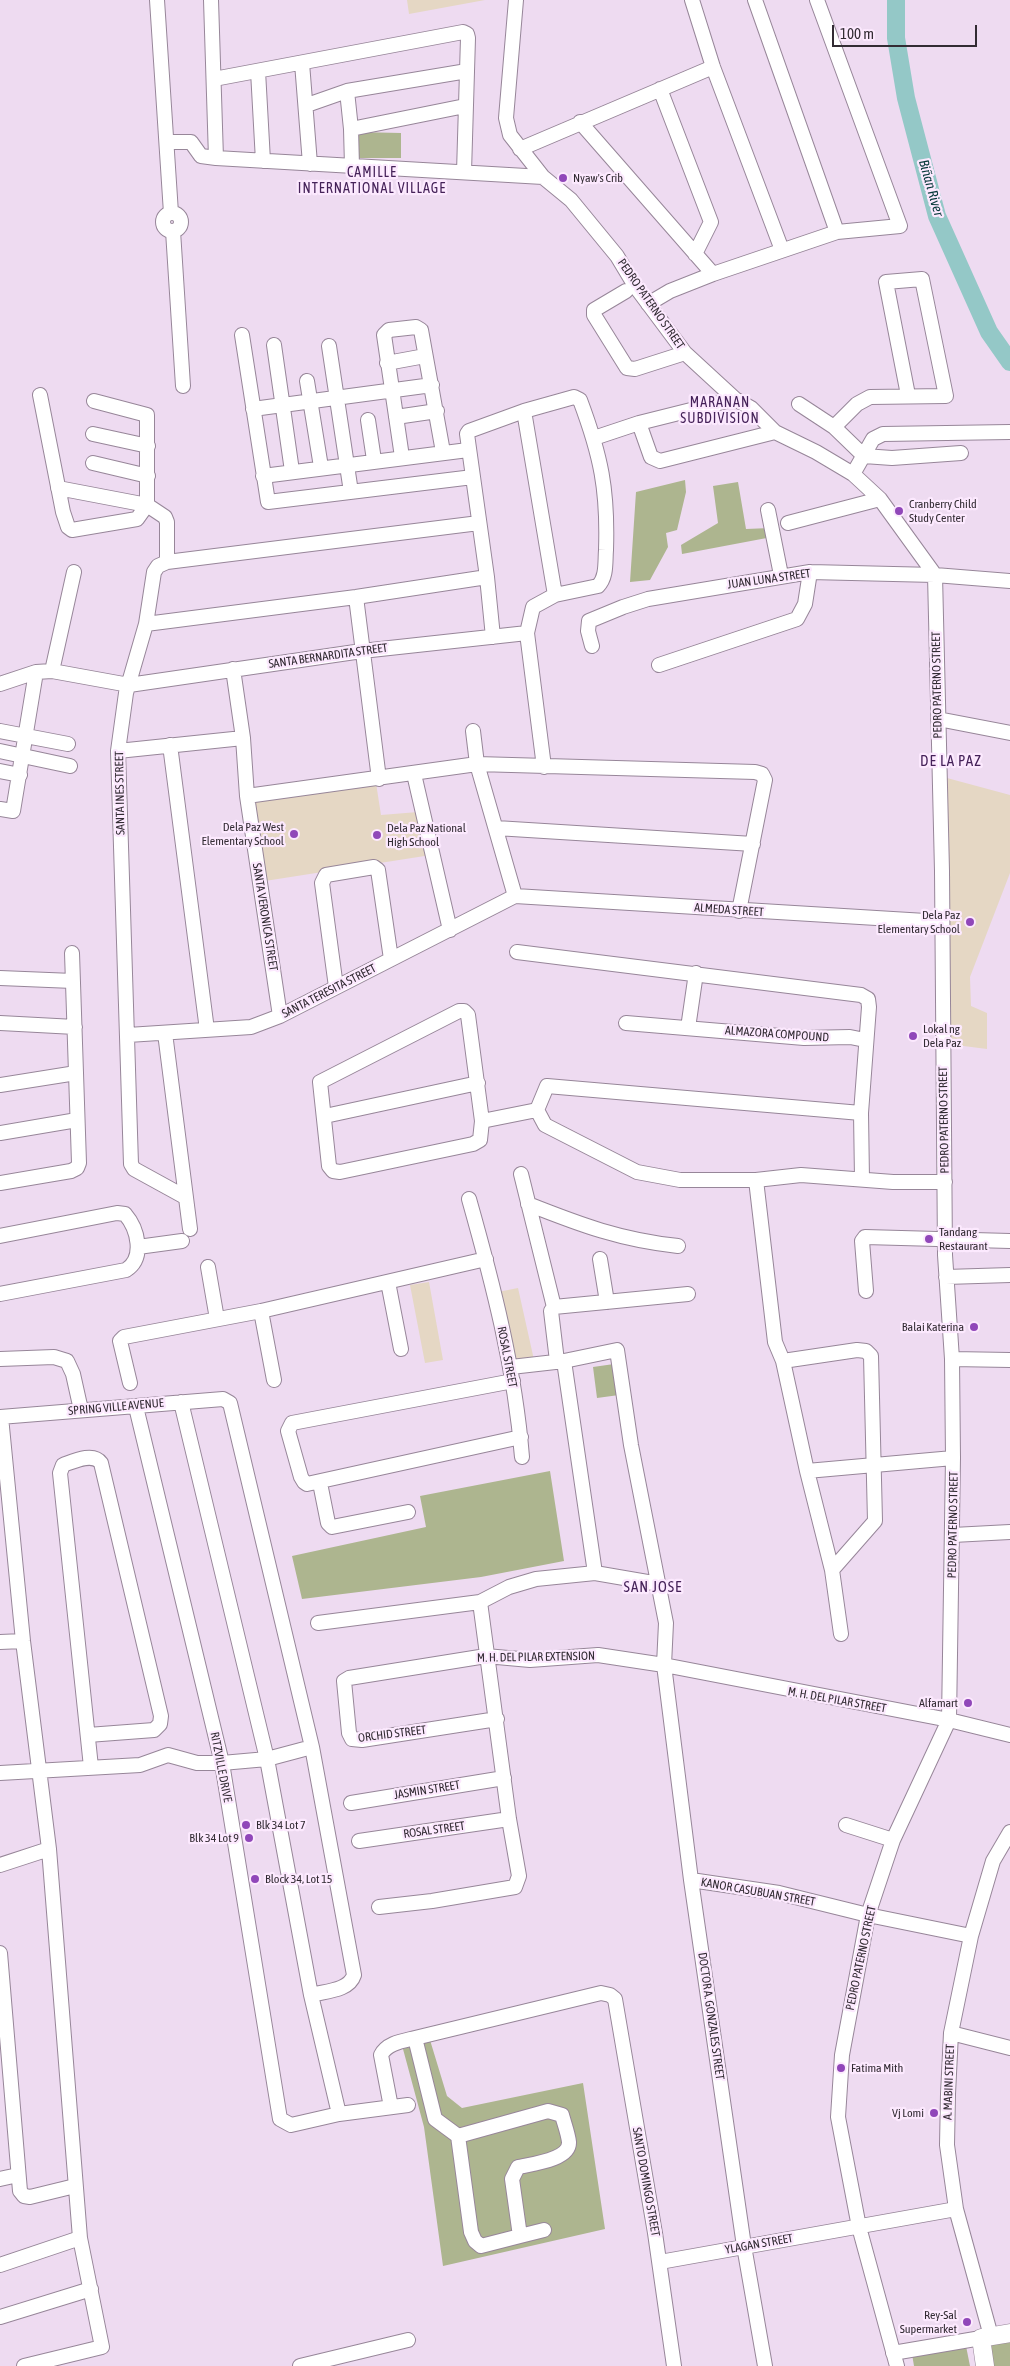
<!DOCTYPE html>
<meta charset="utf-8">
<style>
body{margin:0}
#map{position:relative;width:1010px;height:2366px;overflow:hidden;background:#eedbf1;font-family:"Asap Condensed",sans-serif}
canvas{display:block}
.scale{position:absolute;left:832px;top:25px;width:145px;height:22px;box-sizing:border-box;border:2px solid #322b33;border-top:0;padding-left:6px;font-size:15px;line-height:18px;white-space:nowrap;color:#322b33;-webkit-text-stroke:4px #fce9fe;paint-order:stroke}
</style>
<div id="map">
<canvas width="1010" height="2366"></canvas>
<div class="scale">100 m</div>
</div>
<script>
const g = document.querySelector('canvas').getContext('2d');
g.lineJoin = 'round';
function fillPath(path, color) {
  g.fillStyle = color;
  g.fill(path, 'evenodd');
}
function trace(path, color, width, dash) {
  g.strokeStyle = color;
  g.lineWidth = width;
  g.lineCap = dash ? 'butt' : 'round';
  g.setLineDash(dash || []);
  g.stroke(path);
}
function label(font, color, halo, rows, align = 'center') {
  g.font = font + ' "Asap Condensed",sans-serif';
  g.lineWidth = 4.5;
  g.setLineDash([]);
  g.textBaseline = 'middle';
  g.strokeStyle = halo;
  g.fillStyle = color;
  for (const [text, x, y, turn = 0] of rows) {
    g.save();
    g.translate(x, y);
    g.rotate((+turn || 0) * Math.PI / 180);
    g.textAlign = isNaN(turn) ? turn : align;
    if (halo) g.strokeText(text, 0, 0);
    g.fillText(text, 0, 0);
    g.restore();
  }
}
fillPath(new Path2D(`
 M407,0H485L409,14Z
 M947,778L1010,795V873L970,977L971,1006L987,1013V1049L948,1044L949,972Z
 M376,783L381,815L418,812L431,855L265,881L254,798Z
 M429,1282L443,1360L425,1363L410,1285Z
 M518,1288L534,1360L513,1363L498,1292Z`), '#e5d7c4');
fillPath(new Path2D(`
 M356,132L401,133V158H356Z
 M685,480L686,492L677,530L666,533L668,547L650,580L630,582L636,492Z
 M738,482L746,529L770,528L772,537L682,554L681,545L718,523L713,486Z
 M614,1364L619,1395L597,1398L593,1367Z
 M550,1471L564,1561L481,1577L302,1599L292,1556L426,1527L420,1496Z
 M430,2040L447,2096L462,2108L583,2083L605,2229L443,2266L424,2127L403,2049Z
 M1010,2341V2366H993L989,2345Z
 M966,2346L970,2366H914L912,2354Z`), '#adb58f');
trace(new Path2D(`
 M896,0V38L906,98L937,216L989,332L1010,362`), '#94c8c7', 18);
const minor = new Path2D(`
 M157,0L171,213
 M211,0L216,158
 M516,0L506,118L510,135L543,177L571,200L617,256L635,286L685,353L735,399L751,408L775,432L816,452L853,474L880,499L935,575L942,871L945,1255L952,1359L953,1458L949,1720L893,1840L868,1915L842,2055L838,2117L859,2227L897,2366
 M692,0L713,67L782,250
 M755,0L837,232
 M302,63L310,164
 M258,71L263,161
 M214,79L463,32L467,34L468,38L464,172
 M660,89L711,222L695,254
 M347,91L351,129L352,166
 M307,105L347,91L467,71
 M580,122L713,274
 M351,129L465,106
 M168,142H191L201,156L216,158L543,177
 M520,149L713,67
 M163 222a9 9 0 1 1 18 0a9 9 0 1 1-18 0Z
 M173,231L183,386
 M626,291L594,310V315L627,368L635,369L685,353
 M648,304L670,291L713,274L837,232L900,226L817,0
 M242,335L268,502L473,477
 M274,345L292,471
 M329,346L351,492
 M387,363L425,356
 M307,381L321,467
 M40,395L63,512L68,527L72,530L137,519L147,505V415L94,401
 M799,404L834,427L864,456L892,458L961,453
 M253,409L432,385
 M524,411L555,595
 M396,417L437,411
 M368,420L374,460
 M639,423L651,457L660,461L775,432
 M834,427L857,404L870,397L946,396L922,279L886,282L908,395
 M93,434L148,446
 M594,438L639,423L735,399
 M402,457L384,335L389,330L416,327L421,330L443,452
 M93,463L148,476
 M853,474L873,439L883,434L1010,432
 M263,476L468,450
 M58,488L147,505L165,517L167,522V562
 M768,510L781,575
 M788,523L880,499
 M356,597L379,779
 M146,624L356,597L487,577
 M493,637L487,577L467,434L469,431L524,411L574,397L580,400C601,456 608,490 606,550C605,562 607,577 598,586L555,595L533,607L527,633L544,767
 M592,646L588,631L589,621L623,607L648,599L810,572L935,575L1010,581
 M659,665L797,619L805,604L810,572
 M233,669L243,738L247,796L280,1016
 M52,671L74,572
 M0,684L36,672L52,671L129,685L362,651L527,633
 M938,719L1010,733
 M0,731L68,744
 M473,731L477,764L515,896
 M170,745L207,1030
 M0,751L70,766
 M118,751L243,738
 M0,771L20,775
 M414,774L450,930
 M247,796L477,764L755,772L762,774L765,780L739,911
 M0,809L13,811L36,672
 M496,828L753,844
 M515,896L942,922
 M517,952L861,995L868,999L869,1007L861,1113L862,1179
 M0,978L73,981
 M336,987L322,883L326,875L374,867L378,870L391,959
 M459,1011H464L468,1015L482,1121L480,1140L473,1144L340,1172L333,1171L329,1166L320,1082Z
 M0,1023L75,1027
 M626,1023L804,1038L850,1037L865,1040
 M688,1028L696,973
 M165,1033L190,1229
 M128,1035L251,1027L280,1016L515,896
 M0,1085L76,1073
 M861,1113L547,1086L537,1110L545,1125L637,1172L680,1180H756L801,1175L893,1182H945
 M325,1116L478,1083
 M482,1121L537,1110
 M0,1133L77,1120
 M521,1174L554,1307
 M756,1180L775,1342L783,1361L807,1471L832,1570L841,1634
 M0,1183L71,1171L77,1168L79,1163L72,953
 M185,1197L134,1169L131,1164L118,751L126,693L146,624L154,572L158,566L167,562L479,523
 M469,1199C493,1284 515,1369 522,1457
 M528,1204C581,1225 621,1240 678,1246
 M0,1236L117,1213L125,1214C138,1229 145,1258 126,1270L0,1294
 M138,1247L182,1241
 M600,1259L607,1302
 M208,1267L217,1319
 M946,1277L1010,1275
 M388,1282L401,1349
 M866,1291L862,1241L865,1237L1010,1241
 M261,1311L274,1380
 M0,1359L54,1357L67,1361L73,1374L81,1410
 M952,1359L1010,1360
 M557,1361L551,1311L554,1307L688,1294
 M564,1361L595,1573
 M783,1361L857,1350L866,1351L871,1356L875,1521L832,1570
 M511,1367L564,1361L617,1350L631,1445L666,1623L664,1665L691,1880L744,2246L765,2366
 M513,1381L292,1423L288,1431L301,1477L304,1482L307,1484L521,1437
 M130,1383L120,1341L124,1337L261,1311L486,1259
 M181,1402L267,1759L311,1995L339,2114
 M136,1407L222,1763L280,2119L291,2125L339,2114L408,2105
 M0,1417L223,1399L230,1403L312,1747L354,1975C349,1991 325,1991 311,1995
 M1,1417L23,1641L49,1849L80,2238L102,2347L24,2366
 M807,1471L953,1458
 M320,1483L328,1523L332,1527L408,1512
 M953,1535L1010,1532
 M318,1623L480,1602L509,1587L536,1579L595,1573L659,1584
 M0,1642L23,1641
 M497,1719L362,1740L352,1739L349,1733L344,1681L349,1678L486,1656L530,1660L598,1655L664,1665L949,1720L1010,1735
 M88,1735L154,1730L160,1724L161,1716L101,1463C93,1452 74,1461 63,1465L60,1473L91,1767
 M0,1773L140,1765L168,1755L197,1763H222L267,1759L312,1747
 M351,1803L504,1778
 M846,1825L893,1840
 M359,1841L509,1819
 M0,1865L49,1849
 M691,1880L779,1893L868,1915L971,1936
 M379,1907L432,1901L515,1887L519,1876L509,1819L480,1602
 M0,1953L20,2191L24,2196L30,2197L75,2186
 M951,2033L1010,2048
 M391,2107L381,2055C387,2043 403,2041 415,2038
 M458,2136L471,2232L475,2241L481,2246L520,2236
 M0,2179L18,2175
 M544,2230L520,2236L512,2179L518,2167C531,2164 570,2160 569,2142C568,2133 564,2123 562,2115L548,2111L458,2136L435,2119L415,2038L601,1993L610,1995L615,1999L655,2233L674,2366
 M660,2262L956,2209
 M0,2265L80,2238
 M0,2317L91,2289
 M991,2336L956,2209L947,2145L948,2094L951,2033L971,1936L993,1861L1010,1832
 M893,2353L981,2338
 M300,2366L408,2340`);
const major = new Path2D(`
 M985,2366L981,2338L1010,2333`);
trace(minor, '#978699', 16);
trace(major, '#978699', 19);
trace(minor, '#fff', 14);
trace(major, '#fff', 18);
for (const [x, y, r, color] of [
 [563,178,5,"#9047b9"],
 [899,511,5,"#9047b9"],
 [294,834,5,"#9047b9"],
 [377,835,5,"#9047b9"],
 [970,922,5,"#9047b9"],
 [913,1036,5,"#9047b9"],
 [929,1239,5,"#9047b9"],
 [974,1327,5,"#9047b9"],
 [968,1703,5,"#9047b9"],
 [246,1825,5,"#9047b9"],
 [249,1838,5,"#9047b9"],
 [255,1879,5,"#9047b9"],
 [841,2068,5,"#9047b9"],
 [934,2113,5,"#9047b9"],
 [967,2322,5,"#9047b9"]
]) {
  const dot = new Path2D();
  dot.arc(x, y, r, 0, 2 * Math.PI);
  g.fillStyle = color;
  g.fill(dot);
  trace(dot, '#fce9fe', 2);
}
label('12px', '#322b33', '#fce9fe', [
 ["Nyaw's Crib",573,178],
 ["Cranberry Child",909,504],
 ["Study Center",909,518],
 ["Dela Paz West",284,827,"right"],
 ["Elementary School",284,841,"right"],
 ["Dela Paz National",387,828],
 ["High School",387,842],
 ["Dela Paz",960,915,"right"],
 ["Elementary School",960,929,"right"],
 ["Lokal ng",923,1029],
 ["Dela Paz",923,1043],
 ["Tandang",939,1232],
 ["Restaurant",939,1246],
 ["Balai Katerina",964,1327,"right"],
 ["Alfamart",958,1703,"right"],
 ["Blk 34 Lot 7",256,1825],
 ["Blk 34 Lot 9",239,1838,"right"],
 ["Block 34, Lot 15",265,1879],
 ["Fatima Mith",851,2068],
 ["Vj Lomi",924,2113,"right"],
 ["Rey-Sal",957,2315,"right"],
 ["Supermarket",957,2329,"right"]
], 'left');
label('12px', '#322b33', '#fce9fe', [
 ["PEDRO PATERNO STREET",651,304,55],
 ["JUAN LUNA STREET",769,579,-8],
 ["SANTA BERNARDITA STREET",328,656,-8],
 ["PEDRO PATERNO STREET",937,685,-91],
 ["SANTA INES STREET",120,793,-91],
 ["ALMEDA STREET",729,910,4],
 ["SANTA VERONICA STREET",265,917,81],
 ["SANTA TERESITA STREET",329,991,-27],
 ["ALMAZORA COMPOUND",777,1034,4],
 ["PEDRO PATERNO STREET",944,1120,-91],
 ["ROSAL STREET",507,1357,79],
 ["SPRING VILLE AVENUE",116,1407,-5],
 ["PEDRO PATERNO STREET",953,1525,-89],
 ["M. H. DEL PILAR EXTENSION",536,1657,-1],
 ["M. H. DEL PILAR STREET",837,1700,10],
 ["ORCHID STREET",392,1734,-7],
 ["RITZVILLE DRIVE",221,1767,79],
 ["JASMIN STREET",427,1790,-9],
 ["ROSAL STREET",434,1830,-8],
 ["KANOR CASUBUAN STREET",758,1892,10],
 ["PEDRO PATERNO STREET",861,1958,-78],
 ["DOCTOR A. GONZALES STREET",711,2016,82],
 ["A. MABINI STREET",949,2082,-88],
 ["SANTO DOMINGO STREET",646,2182,80],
 ["YLAGAN STREET",759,2244,-10]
]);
g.letterSpacing = '1px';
label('14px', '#452259', '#fce9fe', [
 ["CAMILLE",372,173],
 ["INTERNATIONAL VILLAGE",372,189],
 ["MARANAN",720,403],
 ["SUBDIVISION",720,419]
]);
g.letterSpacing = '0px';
label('italic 14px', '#083a3b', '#fce9fe', [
 ["Biñan River",931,188,74]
]);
g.letterSpacing = '1px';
label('15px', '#452259', '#fce9fe', [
 ["DE LA PAZ",951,761],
 ["SAN JOSE",653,1587]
]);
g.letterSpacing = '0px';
</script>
